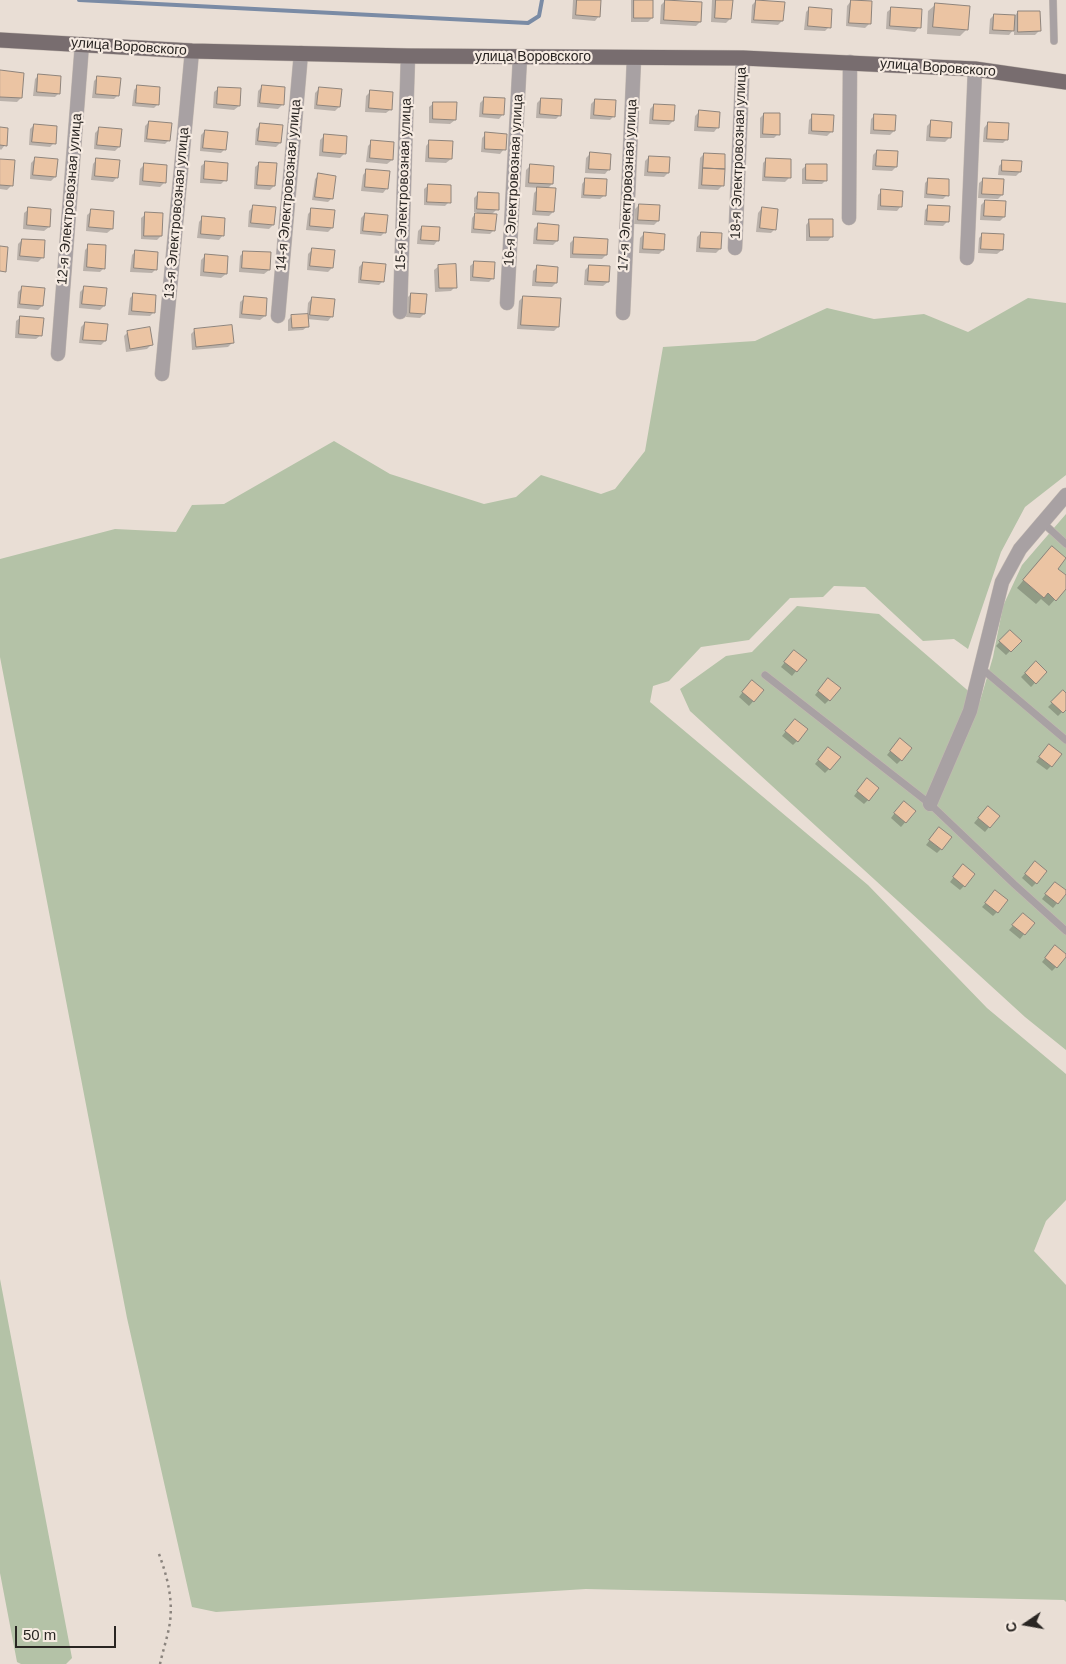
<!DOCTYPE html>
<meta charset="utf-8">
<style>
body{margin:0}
#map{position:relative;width:1066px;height:1664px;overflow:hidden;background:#e9ded5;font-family:Arial,sans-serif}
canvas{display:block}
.north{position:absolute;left:1001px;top:1599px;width:50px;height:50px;-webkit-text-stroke:4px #f6ebe2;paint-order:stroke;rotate:258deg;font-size:14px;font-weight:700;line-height:20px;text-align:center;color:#292522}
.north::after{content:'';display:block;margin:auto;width:18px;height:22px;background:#292522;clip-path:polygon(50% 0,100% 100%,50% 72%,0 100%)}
.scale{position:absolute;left:15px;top:1626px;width:101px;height:22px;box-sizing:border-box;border:2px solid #292522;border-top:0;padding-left:6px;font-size:15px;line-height:18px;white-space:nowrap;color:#292522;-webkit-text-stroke:4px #f6ebe2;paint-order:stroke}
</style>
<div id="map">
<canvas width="1066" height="1664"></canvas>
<div class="north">С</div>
<div class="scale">50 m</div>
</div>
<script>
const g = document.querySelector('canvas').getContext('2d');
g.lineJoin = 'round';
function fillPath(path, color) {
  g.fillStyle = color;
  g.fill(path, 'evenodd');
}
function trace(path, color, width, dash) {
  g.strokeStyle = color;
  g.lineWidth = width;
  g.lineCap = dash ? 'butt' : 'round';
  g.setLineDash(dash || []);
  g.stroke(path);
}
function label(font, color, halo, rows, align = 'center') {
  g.font = font + ' Arial,sans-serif';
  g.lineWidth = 4.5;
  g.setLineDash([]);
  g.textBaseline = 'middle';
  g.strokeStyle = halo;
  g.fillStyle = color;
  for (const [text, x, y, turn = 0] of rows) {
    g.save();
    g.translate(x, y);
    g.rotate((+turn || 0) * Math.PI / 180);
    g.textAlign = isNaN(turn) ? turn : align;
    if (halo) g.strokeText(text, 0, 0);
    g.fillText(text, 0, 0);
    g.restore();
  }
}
fillPath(new Path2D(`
 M1028,298L1066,303V475L1025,507L1001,552L968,649L954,639L923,641L865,587L834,586L823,597L790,598L749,640L701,647L669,681L653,686L650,702L868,885L987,1008L1066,1074V1200L1046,1221L1034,1251L1066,1285V1602L1064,1600L586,1589L216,1612L192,1607L127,1318L0,657V559L115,529L176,532L192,505L224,504L334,441L390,474L484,504L516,497L541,475L601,494L615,489L645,451L663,347L755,341L827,308L874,319L924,314L968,332Z
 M1066,514V1050L1025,1017L690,711L680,689L726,656L752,652L797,606L879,614L980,701L993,657L1003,606L1022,565Z
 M0,1279L72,1658L66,1664H21L17,1662L0,1573Z`), '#b4c2a7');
fillPath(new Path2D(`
 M573,0H600L599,16L595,21L572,19Z
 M631,0H652V18L648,22H631Z
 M712,0H732L730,19L726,23L711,22Z
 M665,1L700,22L696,26L660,24L661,5Z
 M756,1L782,21L778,25L751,23L752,5Z
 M851,1L870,23L865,28L846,26L847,6Z
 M935,5L967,29L960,36L927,34L928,11Z
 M810,8L829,27L825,31L804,30L806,12Z
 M892,8L919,27L915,32L886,29L887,12Z
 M1018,12L1039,31L1035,35H1014V29L1009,35L989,34L990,19L994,15L1014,16Z
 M0,72L21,98L17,102L0,101Z
 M39,75L59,93L55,97L33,96L35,79Z
 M98,77L118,95L114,99L92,98L94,81Z
 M138,86L158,104L154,108L132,106L134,90Z
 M262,87L282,105L278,109L257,107L258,91Z
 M219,88L239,106L234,110L213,108L214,92Z
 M319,89L339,107L335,111L314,109L315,93Z
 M371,91L391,109L386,113L365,112L366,96Z
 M484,99L503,114L499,119L479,117L480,103Z
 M541,99L560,115L556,119L536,118L537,103Z
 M595,100L614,116L610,120L590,119L591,104Z
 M434,103L455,120L450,124L429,123V107Z
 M654,105L673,121L669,125L649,124L650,109Z
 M699,112L718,127L714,132L694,131L695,116Z
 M764,114L778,134L774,138H760V118Z
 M875,115L894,131L890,135L870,134L871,119Z
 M813,116L832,131L827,136L808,134L809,120Z
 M149,122L169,140L165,144L144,142L145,126Z
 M931,122L950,137L945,142L926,141L927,126Z
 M988,123L1007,139L1003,143L983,142L984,128Z
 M34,125L54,143L50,147L29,145L30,129Z
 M260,125L280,143L276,147L255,145L256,129Z
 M0,129L5,145L1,150L0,149Z
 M99,129L119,147L115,151L94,149L95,133Z
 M205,131L225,149L221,153L200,151L201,135Z
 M486,134L504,149L500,154L481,152L482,138Z
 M324,136L344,154L340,158L319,156L320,140Z
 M430,141L451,159L446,163L425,162L426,146Z
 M372,142L392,160L387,164L366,162L368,146Z
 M877,151L896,167L892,171L872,170L873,155Z
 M590,154L609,169L605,174L585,173L586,158Z
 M704,154L722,186L718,190L698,189L700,158Z
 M649,157L668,173L664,177L644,176L645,161Z
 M35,159L55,177L51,181L30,179L31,163Z
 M97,159L117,177L113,182L91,180L93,164Z
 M767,159L789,178L785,182L762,181L763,163Z
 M0,160L11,186L7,190L0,189Z
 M206,162L225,180L221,184L200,183L201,166Z
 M1003,162L1020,172L1016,176L998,175L999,166Z
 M260,163L274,186L270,190L254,189L255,167Z
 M144,165L164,183L160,187L139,185L140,169Z
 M807,165L826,180L822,184H802V169Z
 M530,166L552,184L547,189L553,212L549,216L532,215L534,193L539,188L525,187L526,170Z
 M367,170L387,188L383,193L361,191L363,175Z
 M319,175L332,198L328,202L312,200L315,179Z
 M586,179L605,195L600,199L581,198L582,184Z
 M929,179L947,195L943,199L924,198L925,183Z
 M984,179L1002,195L998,199L978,198L979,183Z
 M429,185L449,202L445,206L424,205V189Z
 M882,191L901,206L897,211L877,210L878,195Z
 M479,193L497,209L491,215L494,230L490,234L471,233L472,218L477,212H474V198Z
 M985,201L1004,217L1000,221L980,220L981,205Z
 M639,205L658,221L654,225L634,224L635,209Z
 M929,206L947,222L943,226L924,225L925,210Z
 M253,207L273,225L269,229L248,227L249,211Z
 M762,208L775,229L771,233L756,232L758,213Z
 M29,209L49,227L44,231L23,229L24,213Z
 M312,210L332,228L328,232L306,230L308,214Z
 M92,211L112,229L107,233L86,231L87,215Z
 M146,214L161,236L157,240L141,239V218Z
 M365,214L385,232L381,236L360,234L361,218Z
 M203,217L223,235L219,240L197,238L199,222Z
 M810,220L832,236L828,241H806V225Z
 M538,225L557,241L553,245L533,244L534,229Z
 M422,227L438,240L434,245L417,244L418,231Z
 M701,233L720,249L716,253L696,252L697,237Z
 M644,234L663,250L659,254L639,253L640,238Z
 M983,234L1002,235V250L997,254L978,253L979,238Z
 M574,239L606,255L602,259L570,258V243Z
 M22,240L42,258L38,262L17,260L18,244Z
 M89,246L104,268L100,272L83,271L85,250Z
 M312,250L332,268L328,272L307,270L308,254Z
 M136,251L156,269L152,273L130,272L132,255Z
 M244,252L269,270L264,274L239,272L240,256Z
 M205,256L226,274L221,278L200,276L201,260Z
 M475,262L493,278L489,282L470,281V266Z
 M363,263L383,281L379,285L358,283L359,267Z
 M439,266L455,287L451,291L435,292L434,270Z
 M589,266L608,282L603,286L584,285L585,270Z
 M537,267L556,283L552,287L532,286L533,271Z
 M22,288L42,306L38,310L17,308L18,292Z
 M84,288L104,306L100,310L79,308L80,292Z
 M134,294L154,312L150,316L128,315L130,298Z
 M411,294L424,314L420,318L406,317L407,298Z
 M523,297L558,327L554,331L517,329L519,301Z
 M245,298L265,316L260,320L239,318L240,302Z
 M312,298L332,316L328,321L307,319L308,326L303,330L288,331V320L292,316L307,315L308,303Z
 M21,317L41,335L36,339L15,338L16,321Z
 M85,323L105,341L101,345L79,343L81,327Z
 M195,330L232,343L228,347L192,350L191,334Z
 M128,332L151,345L147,349L126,352L124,336Z
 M1045,554L1057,569L1066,577V587L1049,606L1041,599L1036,604L1017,588Z
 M1010,631L1020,641L1006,655L996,646Z
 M790,656L805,660L792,676L781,667Z
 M1036,662L1045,672L1031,687L1021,677Z
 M824,684L829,700L825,704L815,695Z
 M748,685L763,690L749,706L739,697Z
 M1063,692L1066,695V708L1058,716L1048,707Z
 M791,725L797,741L793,745L782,736Z
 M896,744L901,760L897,764L887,755Z
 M1045,750L1051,766L1047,770L1036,762Z
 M824,753L829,769L825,773L815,764Z
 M863,784L868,800L864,804L854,796Z
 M900,806L915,811L901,827L891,818Z
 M984,811L998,816L985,832L974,823Z
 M935,833L941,849L937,853L926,845Z
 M1031,867L1036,883L1032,887L1022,878Z
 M959,870L964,886L960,890L950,882Z
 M1051,887L1066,892L1053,908L1042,899Z
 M992,896L997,912L993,916L982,907Z
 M1019,919L1033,923L1020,939L1009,930Z
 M1051,951L1056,967L1052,971L1042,962Z`), '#0003');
trace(new Path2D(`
 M79,0L528,23L539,16L542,0`), '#7a8ba5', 4);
const building = new Path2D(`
 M577,0H601L600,17L576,15Z
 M634,0H653V18H634Z
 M665,0L702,2L701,22L664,20Z
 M716,0H733L731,19L715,18Z
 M756,0L785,2L783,21L754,20Z
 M851,0L872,1L871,24L849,23Z
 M935,3L970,6L968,30L933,27Z
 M809,7L832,9L831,28L808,26Z
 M891,7L922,9L921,28L890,26Z
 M1018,11H1040L1041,31L1018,32Z
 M994,14L1015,15L1014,31L993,30Z
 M0,70L24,73L22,98L0,97Z
 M38,74L61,76L60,94L37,92Z
 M97,76L121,78L119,96L96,94Z
 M137,85L160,87L159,105L136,103Z
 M262,85L285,87L284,105L260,103Z
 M218,87L241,88L240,106L217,104Z
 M319,87L342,89L340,107L317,105Z
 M370,90L393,92L392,110L369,108Z
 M484,97L505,98L504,115L483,114Z
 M541,98L562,99L561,116L540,114Z
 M595,99L616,100L615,117L594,115Z
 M433,102H457L456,120L433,119Z
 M654,104L675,105L674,121L653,120Z
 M699,110L720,112L719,128L698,127Z
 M764,113H780V135L763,134Z
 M812,114L834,115L833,132L812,131Z
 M874,114L896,115L895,131L874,130Z
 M931,120L952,122L951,138L930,137Z
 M149,121L172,123L170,141L147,139Z
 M988,122L1009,123L1008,140L987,139Z
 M260,123L283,125L281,143L258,141Z
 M34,124L57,126L56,144L32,142Z
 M0,127L8,128L7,146L0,145Z
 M99,127L122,129L120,147L97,145Z
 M205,130L228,132L226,150L203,148Z
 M485,132L507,134L506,150L485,149Z
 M324,134L347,136L346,154L323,152Z
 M371,140L394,142L393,160L370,158Z
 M429,140L453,141L452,159L429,158Z
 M877,150L898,151L897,167L876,166Z
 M590,152L611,154L610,170L589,169Z
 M704,153L725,154V169L703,168Z
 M649,156L670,157L669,173L648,172Z
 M35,157L58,159L56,177L33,175Z
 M96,158L120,160L118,178L95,176Z
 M766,158L791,159V178L765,177Z
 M0,159L15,160L13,186L0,185Z
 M1002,160L1022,161L1021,172L1002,171Z
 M205,161L228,163L227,181L204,179Z
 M259,162L277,163L275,186L257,185Z
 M144,163L167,165L166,183L143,181Z
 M530,164L554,166L553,184L529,183Z
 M806,164H827V181L806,180Z
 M703,168L725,169L724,186L702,185Z
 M366,169L390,171L388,189L365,187Z
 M318,173L336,176L333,199L315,197Z
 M585,178L607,179L606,196L584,195Z
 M928,178L949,179V196L927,194Z
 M983,178L1004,179L1003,195L982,194Z
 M428,184L451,185V203L427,202Z
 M537,187L556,188L554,212L536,211Z
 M881,189L903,191L902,207L881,206Z
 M478,192L499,193V210L477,209Z
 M985,200L1006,201L1005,217L984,216Z
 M639,204L660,205L659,221L638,220Z
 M253,205L276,207L274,225L251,223Z
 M928,205L950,206L949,222L927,221Z
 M28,207L51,209L50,227L27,225Z
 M762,207L778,209L776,230L760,228Z
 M311,208L335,210L333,228L310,226Z
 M91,209L114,211L113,229L89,227Z
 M145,212L163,213L162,236H144Z
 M365,213L388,215L386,233L363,231Z
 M475,213L497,214L495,231L474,229Z
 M202,216L225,218L224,236L201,234Z
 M809,219H833V237H810Z
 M538,223L559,225L558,241L537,240Z
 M422,226L440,227L439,241L421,240Z
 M644,232L665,234L664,250L643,249Z
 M701,232L722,233L721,249L700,248Z
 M982,233L1004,234L1003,250L981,249Z
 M574,237L608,239L607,255L573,254Z
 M22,239L45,240L44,258L20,256Z
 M88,244L106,245L105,269L87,267Z
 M0,246L8,247L6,272L0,271Z
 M312,248L335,250L333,268L310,266Z
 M135,250L158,252L157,270L134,268Z
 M243,251L271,252L270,270L242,268Z
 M205,254L228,256L227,274L204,272Z
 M474,261L495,262L494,279L473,277Z
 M363,262L386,264L384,282L361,280Z
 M456,264L457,288H439L438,265Z
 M537,265L558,267L557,283L536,282Z
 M589,265L610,266L609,282L588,281Z
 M22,286L45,288L43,306L20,304Z
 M84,286L107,288L105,306L82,304Z
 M133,293L156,295L155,313L132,311Z
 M411,293L427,294L425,314L410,313Z
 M244,296L267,298L266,316L242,314Z
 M523,296L561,298L559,327L521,325Z
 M312,297L335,299L333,317L310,315Z
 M308,314L309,327L292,328L291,315Z
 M20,316L44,318L42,336L19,334Z
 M85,322L108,324L106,341L83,340Z
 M232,325L234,343L196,347L194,329Z
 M150,327L153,345L130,349L127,331Z
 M1052,546L1066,558L1058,569L1066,575V589L1056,601L1048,593L1044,598L1023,580Z
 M1010,630L1022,641L1011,652L999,641Z
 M794,650L807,660L797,672L784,662Z
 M1036,661L1047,672L1036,684L1025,673Z
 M828,678L841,688L830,701L818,691Z
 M752,680L764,690L754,702L742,692Z
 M1063,690L1066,693V710L1063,713L1051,702Z
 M795,719L808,729L798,742L785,731Z
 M900,738L912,748L902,761L890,751Z
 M1049,744L1062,754L1052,767L1039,757Z
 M828,747L841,757L830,770L818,760Z
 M867,778L879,788L869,801L857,791Z
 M904,801L916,811L906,823L894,813Z
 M988,806L1000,816L990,828L978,818Z
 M939,827L952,837L942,850L929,840Z
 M1035,861L1047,871L1037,884L1025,874Z
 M963,864L975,874L965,887L953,877Z
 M1055,882L1066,890V894L1058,904L1045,894Z
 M995,890L1008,900L998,913L985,903Z
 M1023,913L1035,923L1025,935L1012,925Z
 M1055,945L1066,954V957L1057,968L1045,958Z`);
fillPath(building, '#ebc4a3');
trace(building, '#8e847c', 1);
const service = new Path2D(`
 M1053,0L1054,41
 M1042,522L1066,544
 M981,668L1066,740
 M765,675L930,804L1014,884L1066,931`);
const minor = new Path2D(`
 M849,218L850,62
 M735,248L743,58
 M967,258L975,69
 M507,303L520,57
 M400,312L408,56
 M623,313L634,58
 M278,316L301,53
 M58,354L82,44
 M162,374L192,51
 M930,804L970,711L1002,582L1020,549L1066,495`);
const primary = new Path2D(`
 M0,40L192,51L408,56L743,58L975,69L1066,82`);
trace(service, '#c3b9b1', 8);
trace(minor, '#c3b9b1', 15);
trace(primary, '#c3b9b1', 16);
trace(new Path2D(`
 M159,1554C167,1576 173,1598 170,1622C168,1636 163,1650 160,1664`), '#8b847e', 2.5, [2.5, 4]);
trace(service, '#a8a1a3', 7);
trace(minor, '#a8a1a3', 14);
trace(primary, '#786d6f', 15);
label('14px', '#292522', '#f6ebe2', [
 ["улица Воровского",129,47,4],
 ["улица Воровского",533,57],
 ["улица Воровского",938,68,4],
 ["18-я Электровозная улица",739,153,-88],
 ["16-я Электровозная улица",514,180,-87],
 ["15-я Электровозная улица",404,184,-88],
 ["14-я Электровозная улица",289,185,-85],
 ["17-я Электровозная улица",628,185,-87],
 ["12-я Электровозная улица",70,199,-85],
 ["13-я Электровозная улица",177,213,-85]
]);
</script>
